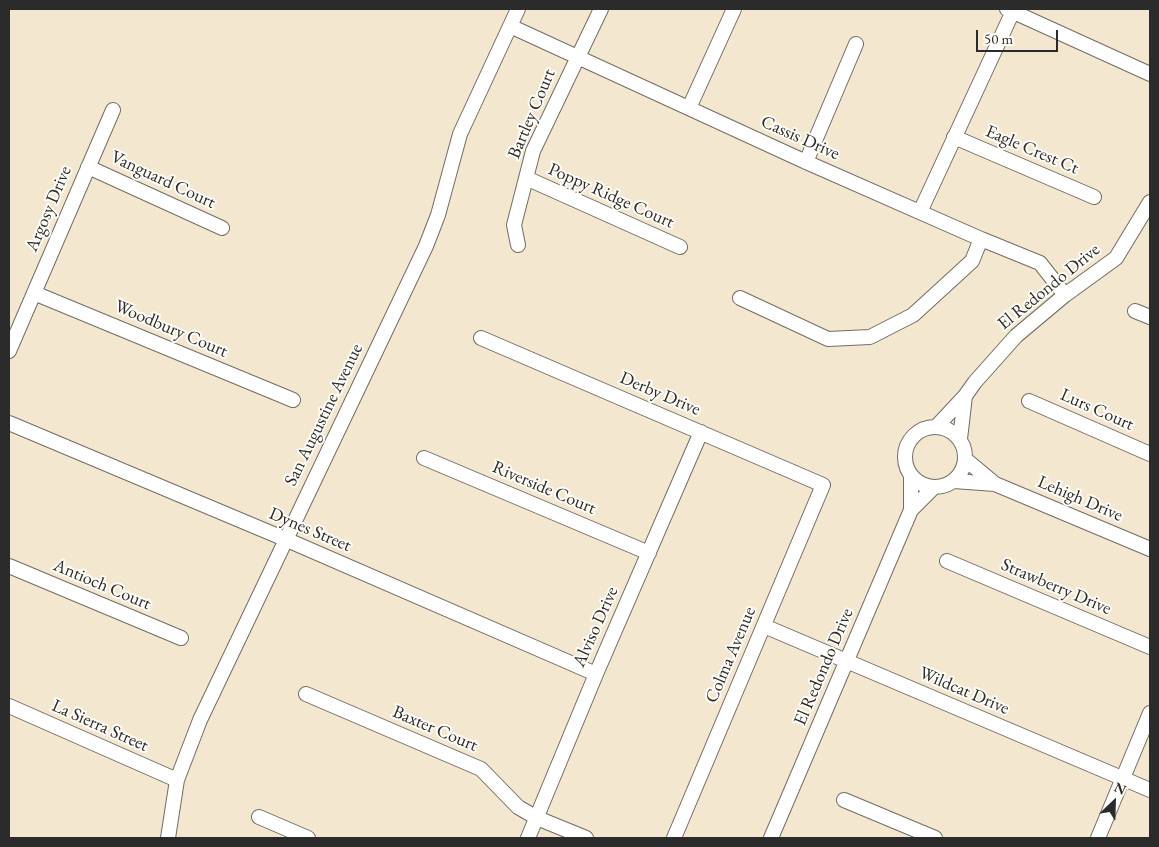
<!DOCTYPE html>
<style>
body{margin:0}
#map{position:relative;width:1159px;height:847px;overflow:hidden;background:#f3e7cf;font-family:"EB Garamond",serif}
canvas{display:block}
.frame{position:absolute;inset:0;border:10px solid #2b2b2b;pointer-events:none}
.north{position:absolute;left:1089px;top:777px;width:50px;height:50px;-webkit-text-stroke:4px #fdfcf7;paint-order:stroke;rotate:24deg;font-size:14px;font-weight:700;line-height:20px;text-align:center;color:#2b2b2b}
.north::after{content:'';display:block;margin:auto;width:18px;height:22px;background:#2b2b2b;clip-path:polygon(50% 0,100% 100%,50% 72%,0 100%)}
.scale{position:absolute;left:976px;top:30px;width:82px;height:22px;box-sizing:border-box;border:2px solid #2b2b2b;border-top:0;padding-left:6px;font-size:15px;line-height:18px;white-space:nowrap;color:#2b2b2b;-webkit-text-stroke:4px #fdfcf7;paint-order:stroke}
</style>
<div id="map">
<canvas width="1159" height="847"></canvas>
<div class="frame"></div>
<div class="north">N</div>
<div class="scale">50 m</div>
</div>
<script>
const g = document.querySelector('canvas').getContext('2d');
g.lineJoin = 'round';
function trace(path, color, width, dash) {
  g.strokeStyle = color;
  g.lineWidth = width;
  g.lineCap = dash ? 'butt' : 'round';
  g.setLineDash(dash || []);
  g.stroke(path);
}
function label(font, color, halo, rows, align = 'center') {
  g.font = font + ' "EB Garamond",serif';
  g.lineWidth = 4;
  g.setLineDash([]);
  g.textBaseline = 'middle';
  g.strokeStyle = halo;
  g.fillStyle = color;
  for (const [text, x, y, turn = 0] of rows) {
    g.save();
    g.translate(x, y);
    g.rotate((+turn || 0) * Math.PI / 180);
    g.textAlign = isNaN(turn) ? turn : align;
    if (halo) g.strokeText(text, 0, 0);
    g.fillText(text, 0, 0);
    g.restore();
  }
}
const minor = new Path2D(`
 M1007,9L1150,74
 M510,26L806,162L981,239L1040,263L1065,295
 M689,108L734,9
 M954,137L1094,197
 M806,162L856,44
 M88,167L222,228
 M526,178L680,247
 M920,212L1014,9
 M518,245L514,225L533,151L601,9
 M34,293L293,400
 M740,298L828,339L870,337L913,315L972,261L981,239
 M1135,311L1150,317
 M481,338L823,485L674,838
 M9,351L113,110
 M1029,401L1150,454
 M9,423L285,539L596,674
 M937,426L965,396L975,382L1016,336L1065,295L1116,258L1150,202
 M905 457a30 30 0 1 1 60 0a30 30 0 1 1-60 0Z
 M960,439L965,396
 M424,458L649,553
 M965,459L995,484
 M954,481L995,484L1150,549
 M911,510L933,488
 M947,561L1150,647
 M9,566L181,638
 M764,626L1150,790
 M306,694L481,769L518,807L537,818L586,838
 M9,706L177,780
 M844,800L935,838
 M259,817L308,838
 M168,838L177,780L200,720L426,246L438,215L460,134L518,9
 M528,838L596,674L701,432
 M771,838L911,510V476
 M1098,838L1150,713`);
trace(minor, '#716d64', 16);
trace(minor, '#fff', 14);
label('18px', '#2b2b2b', '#fdfcf7', [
 ["Bartley Court",532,114,-67],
 ["Cassis Drive",800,138,24],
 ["Eagle Crest Ct",1032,150,23],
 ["Vanguard Court",163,180,25],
 ["Poppy Ridge Court",611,196,24],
 ["Argosy Drive",49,209,-67],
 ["El Redondo Drive",1049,287,-39],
 ["Woodbury Court",171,329,23],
 ["Derby Drive",660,394,23],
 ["Lurs Court",1097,410,24],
 ["San Augustine Avenue",324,415,-64],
 ["Riverside Court",544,488,23],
 ["Lehigh Drive",1080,499,23],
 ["Dynes Street",310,530,23],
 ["Antioch Court",102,585,23],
 ["Strawberry Drive",1056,587,23],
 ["Alviso Drive",596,627,-66],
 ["Colma Avenue",731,655,-67],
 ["El Redondo Drive",824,667,-67],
 ["Wildcat Drive",964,691,23],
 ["La Sierra Street",100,726,24],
 ["Baxter Court",435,729,23]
]);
</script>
